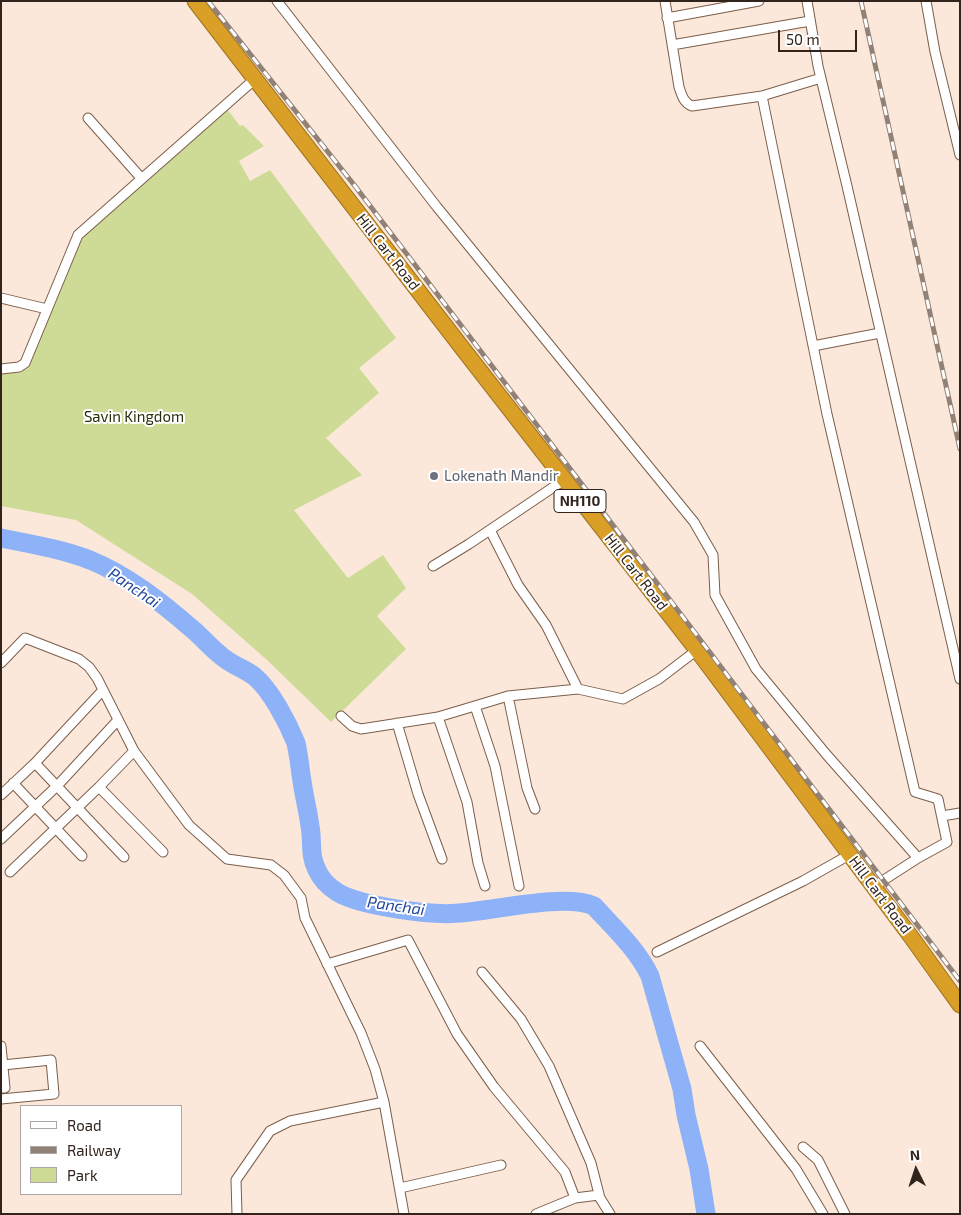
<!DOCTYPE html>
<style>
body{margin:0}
#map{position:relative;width:961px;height:1215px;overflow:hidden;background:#fce8da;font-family:"Exo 2",sans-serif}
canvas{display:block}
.frame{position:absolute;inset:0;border:2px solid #30241c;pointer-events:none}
.legend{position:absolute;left:20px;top:1105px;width:162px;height:90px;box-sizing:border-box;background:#fff;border:1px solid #aca7a4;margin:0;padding:6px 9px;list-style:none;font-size:15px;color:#30241c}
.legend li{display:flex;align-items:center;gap:10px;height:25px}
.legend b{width:25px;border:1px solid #aca7a4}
.north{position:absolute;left:891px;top:1145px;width:50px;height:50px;-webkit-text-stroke:4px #fff;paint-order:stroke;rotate:356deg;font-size:14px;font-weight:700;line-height:20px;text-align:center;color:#30241c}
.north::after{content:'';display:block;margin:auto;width:18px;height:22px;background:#30241c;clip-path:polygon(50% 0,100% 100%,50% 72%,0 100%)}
.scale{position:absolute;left:778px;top:30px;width:79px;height:22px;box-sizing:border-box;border:2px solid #30241c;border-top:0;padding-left:6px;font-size:15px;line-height:18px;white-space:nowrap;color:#30241c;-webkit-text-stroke:4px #fff;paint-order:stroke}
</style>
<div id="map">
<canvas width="961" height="1215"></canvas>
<div class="frame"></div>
<ul class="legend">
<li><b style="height:6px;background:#fff"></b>Road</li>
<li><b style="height:6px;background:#918176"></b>Railway</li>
<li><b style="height:14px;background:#cddb97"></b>Park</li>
</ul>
<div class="north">N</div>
<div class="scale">50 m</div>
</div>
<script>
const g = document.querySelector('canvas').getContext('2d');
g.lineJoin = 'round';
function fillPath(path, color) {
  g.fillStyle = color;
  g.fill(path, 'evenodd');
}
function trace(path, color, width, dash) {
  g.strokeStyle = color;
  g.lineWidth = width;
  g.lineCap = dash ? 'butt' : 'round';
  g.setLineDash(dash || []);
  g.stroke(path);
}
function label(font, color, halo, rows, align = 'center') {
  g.font = font + ' "Exo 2",sans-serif';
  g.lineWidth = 4;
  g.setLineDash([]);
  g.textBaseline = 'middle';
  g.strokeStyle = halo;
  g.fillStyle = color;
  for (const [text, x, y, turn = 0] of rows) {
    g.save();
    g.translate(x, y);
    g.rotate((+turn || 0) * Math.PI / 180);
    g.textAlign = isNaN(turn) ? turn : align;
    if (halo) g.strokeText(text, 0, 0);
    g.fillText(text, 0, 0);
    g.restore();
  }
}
fillPath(new Path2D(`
 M227,109L240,126L243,125L264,146L239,161L250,181L270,170L396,338L359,368L379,393L326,438L362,475L294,510L348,578L383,555L406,588L377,616L406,649L331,722L267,660L192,594L76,520L1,506V372L27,369L79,238Z`), '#cddb97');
trace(new Path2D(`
 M1,538C31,544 61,549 90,560C127,575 161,602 191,628C201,636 209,646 219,654C229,664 243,668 254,676C271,690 288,723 296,743C299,756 300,769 302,781C304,796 308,811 310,826C313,841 309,855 317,870C321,879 329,887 337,892C359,906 432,916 459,913C493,911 564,893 594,906C614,928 637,949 650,976L682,1089L686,1115L699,1169L706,1214`), '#8eb2f7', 19);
const street = new Path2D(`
 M277,1L437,207L694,522L713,555L715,595L756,669L826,754L918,858
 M665,1L679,87C682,96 684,103 692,106L762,96L827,414L915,792L938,799L947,842L918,858L873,887
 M807,1L818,66L847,186L960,679
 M926,1L935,52L960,155
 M667,18L759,1
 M672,45L810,21
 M762,96L821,78
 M88,118L142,179
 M1,298L47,309
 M813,346L880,333
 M1,369L19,367L25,363L78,235L255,79
 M490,530L518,585L546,625L578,689
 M433,566L469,544L564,480
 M1,663L25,638L79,659L89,667L97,678L134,751L189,825L227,859L271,865L284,875L301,898L305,918L361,1033L375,1069L384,1102L404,1214
 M508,696L527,788L535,809
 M475,706L495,766L519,886
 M341,716L352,726L361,729L438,717L508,696L578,689L623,699L659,679L697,650
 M438,717L467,802L478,863L485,886
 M397,723L418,794L442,859
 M35,763L124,857
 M13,783L82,856
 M99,787L163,852
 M1,795L35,763L103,690
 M942,816L960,813
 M1,839L57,786L118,720
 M10,872L99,787L134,751
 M657,952L803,881L849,855
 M327,964L408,940L457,1034L494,1087L565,1172L575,1198
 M482,972L521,1019L549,1066L591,1163L600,1198L610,1214
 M1,1046L5,1088H1
 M700,1046L796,1169L823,1214
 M1,1099L54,1094L51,1060L3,1065
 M803,1147L818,1160L845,1214
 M400,1188L501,1165
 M237,1214L236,1180L270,1131L290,1121L384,1102
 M536,1214L575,1198L599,1195`);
const highway = new Path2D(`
 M195,1L463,349L697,650L912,938L960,1005`);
trace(street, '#7b5e4a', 11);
trace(highway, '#9e7422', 17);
trace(street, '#fff', 9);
trace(highway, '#d99f26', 15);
const rail = new Path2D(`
 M208,1L355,186L960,981
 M861,1L960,449`);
trace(rail, '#918176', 5);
trace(rail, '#fff', 3, [9]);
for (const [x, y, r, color] of [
 [434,476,5,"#6b7280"]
]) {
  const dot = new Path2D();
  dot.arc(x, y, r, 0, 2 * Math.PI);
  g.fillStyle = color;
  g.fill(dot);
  trace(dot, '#fff', 2);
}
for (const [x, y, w] of [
 [580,501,52]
]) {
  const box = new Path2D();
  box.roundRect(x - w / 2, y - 11.5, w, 23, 4);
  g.fillStyle = '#fff';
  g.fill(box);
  trace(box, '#30241c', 1);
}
label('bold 14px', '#30241c', null, [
 ["NH110",580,501]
]);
label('15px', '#30241c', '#fff', [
 ["Hill Cart Road",388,252,52],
 ["Hill Cart Road",636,572,52],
 ["Hill Cart Road",880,895,53]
]);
label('15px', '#282e0a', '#fff', [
 ["Savin Kingdom",134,417]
]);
label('15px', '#5b616d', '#fff', [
 ["Lokenath Mandir",444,476]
], 'left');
label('italic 16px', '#224898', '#fff', [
 ["Panchai",134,588,34],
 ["Panchai",396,906,8]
]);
</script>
